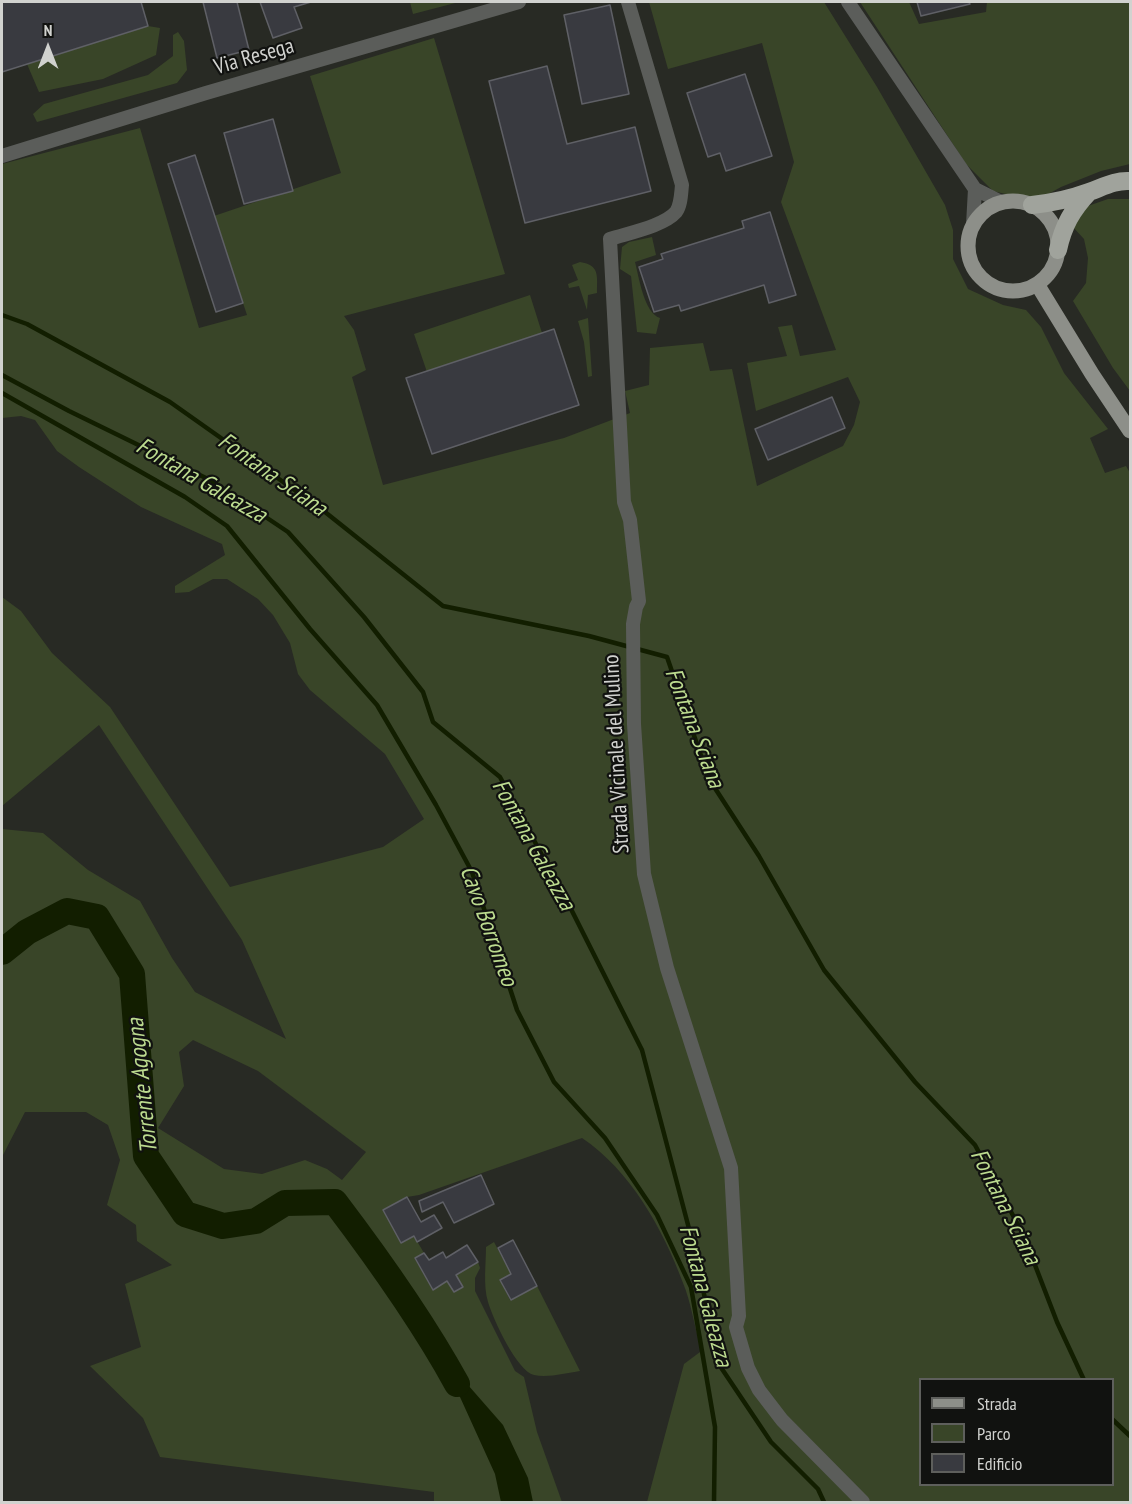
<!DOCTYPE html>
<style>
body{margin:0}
#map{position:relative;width:1132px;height:1504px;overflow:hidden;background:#282a24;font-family:"PT Sans Narrow",sans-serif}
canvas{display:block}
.frame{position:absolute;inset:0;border:3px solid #d1d2cf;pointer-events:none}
.legend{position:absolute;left:919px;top:1378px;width:195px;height:108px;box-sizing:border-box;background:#111210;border:2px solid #5e5f5c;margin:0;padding:8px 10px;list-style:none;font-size:18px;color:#d1d2cf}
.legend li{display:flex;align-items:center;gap:12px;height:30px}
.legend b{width:30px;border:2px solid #5e5f5c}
.north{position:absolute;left:18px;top:18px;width:60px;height:60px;-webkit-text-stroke:4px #111210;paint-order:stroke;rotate:0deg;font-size:16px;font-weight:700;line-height:24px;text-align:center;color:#d1d2cf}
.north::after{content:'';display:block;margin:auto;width:21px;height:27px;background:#d1d2cf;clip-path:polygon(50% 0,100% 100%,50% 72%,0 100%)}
</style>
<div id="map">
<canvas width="1132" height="1504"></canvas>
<div class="frame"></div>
<ul class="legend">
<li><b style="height:8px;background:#8d8f89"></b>Strada</li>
<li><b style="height:16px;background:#394528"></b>Parco</li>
<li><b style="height:16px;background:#393a40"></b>Edificio</li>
</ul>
<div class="north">N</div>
</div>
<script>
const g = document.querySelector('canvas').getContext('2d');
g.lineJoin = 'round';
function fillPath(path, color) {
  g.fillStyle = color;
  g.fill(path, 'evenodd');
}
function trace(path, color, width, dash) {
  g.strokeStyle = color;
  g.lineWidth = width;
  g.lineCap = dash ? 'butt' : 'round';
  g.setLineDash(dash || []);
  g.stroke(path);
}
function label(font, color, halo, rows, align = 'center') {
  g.font = font + ' "PT Sans Narrow",sans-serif';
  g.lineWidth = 4.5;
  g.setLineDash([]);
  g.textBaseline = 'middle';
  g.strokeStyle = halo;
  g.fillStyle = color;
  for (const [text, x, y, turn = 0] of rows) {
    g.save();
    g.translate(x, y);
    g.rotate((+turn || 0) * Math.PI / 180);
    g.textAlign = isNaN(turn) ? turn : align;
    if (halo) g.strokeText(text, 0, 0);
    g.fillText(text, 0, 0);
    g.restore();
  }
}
fillPath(new Path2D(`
 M410,2H459L413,14Z
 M649,2H824L877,87L945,205L953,230V259L968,289L1003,305L1026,310L1041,327L1064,373L1108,429L1090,438L1105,473L1126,466L1130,473V1502H647L684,1364L700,1352V1345C694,1325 691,1302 683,1283C663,1229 630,1170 582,1138L419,1195L407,1197L383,1210L401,1243L414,1236L424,1253L415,1259L433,1290L447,1281L454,1292L463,1287L456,1275L478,1262L480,1268L475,1278V1291L515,1371L524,1377L537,1432L562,1502H434V1492L160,1457L143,1418L90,1366L141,1347L125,1284L172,1265L137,1241L136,1225L107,1205L120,1160L108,1125L86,1112H25L2,1157V829L43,833L88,870L140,901L172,958L195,992L286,1039L242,940L99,725L2,806V597L21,611L52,653L110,707L230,887L383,847L424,819L385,754L310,690L298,674L290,643L273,615L258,599L227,579H213L189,592L175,593V586L225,555L222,544L141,507L79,467L57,451L35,420L21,416L2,418V164L140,128L199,328L247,315L214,216L341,173L310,76L434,38L505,274L344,316L354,330L366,370L352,377L383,485L564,438L630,413L625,391L649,385L650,348L703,343L710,371L732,369L757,486L843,446L854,425L860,402L848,377L756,411L747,363L787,356L778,327L792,325L800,356L836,350L781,202L794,162L762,43L668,69ZM193,1040L258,1071L366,1152L342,1180L327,1169L305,1160L262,1174L224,1169L158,1128L184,1086L179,1052ZM920,1380H1112V1484H920Z
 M860,2H909L919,24L986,12L987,2H1130V164L1101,171L1061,187L1041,198L1018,197L993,191L966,164Z
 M148,26L160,28L156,55L103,79L39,92L27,64Z
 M178,32L184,41L187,70L177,83L37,122L33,114L44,104L148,75L173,56V35Z
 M1108,199H1130V391L1113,368L1073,301L1086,283L1088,258L1084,239L1071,225L1088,206Z
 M652,237L656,255L635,262C639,277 644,313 660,318L656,334L637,332L631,276L620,269L622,247L629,242Z
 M580,262C600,265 597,276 597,293L588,295L587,310L579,286L569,288L568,284L578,280L572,265Z
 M530,295L542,333L427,372L414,334Z
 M588,318L592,376L588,377L584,342L578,321Z
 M494,1242L511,1274L500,1280L510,1300L537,1286L580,1371C566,1373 548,1378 534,1375C517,1371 493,1319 488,1302C483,1285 486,1264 486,1247Z`), '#394528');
fillPath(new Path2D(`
 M440,1353L503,1425L528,1478L533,1502H501L495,1474Z`), '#121e00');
trace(new Path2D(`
 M2,315L27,324L170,402L320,508L443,606L589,636L667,657L709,779L759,856L824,970L915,1082L975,1145L1023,1234L1057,1322L1084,1380
 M2,375L69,411L212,481L288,532L364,617L423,692L433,722L500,777L572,911L642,1050L692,1240L720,1366L771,1442L818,1489L824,1502
 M2,393L185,497L227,526L310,629L377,705L436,805L472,872L517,1010L554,1082L605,1138L657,1215L691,1287L715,1427L714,1502
 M1112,1419L1130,1436`), '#121e00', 4.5);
trace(new Path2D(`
 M2,952L27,932L67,911L97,917L132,974L146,1156L185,1214L223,1226L256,1221L285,1203L335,1202C379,1260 422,1320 457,1384`), '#121e00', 26);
const building = new Path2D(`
 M2,2H141L148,26L2,72Z
 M203,2H237L249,50L217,58Z
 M260,2H311L294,7L302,28L273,38Z
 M917,2H969L970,4L921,16Z
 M610,5L629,94L582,104L564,15Z
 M547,66L567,144L635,127L651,191L525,223L489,81Z
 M745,74L772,156L726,171L720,153L708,157L687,93Z
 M273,119L293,191L244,204L224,133Z
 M195,155L243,303L216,312L168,164Z
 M770,212L796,295L769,303L764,285L681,311L679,305L654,312L639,267L663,259L661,254L744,228L742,221Z
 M554,329L579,405L432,454L406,378Z
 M832,397L845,428L768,460L755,429Z
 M481,1175L494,1204L454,1223L443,1202L422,1212L419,1201Z
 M407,1197L421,1222L434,1215L442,1228L417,1242L414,1236L401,1243L383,1210Z
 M513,1240L537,1286L511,1300L500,1280L511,1274L498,1248Z
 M467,1245L478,1262L456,1275L463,1287L454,1292L447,1281L433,1290L415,1258L424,1253L429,1260L443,1252L446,1258Z`);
fillPath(building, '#393a40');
trace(building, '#5f6066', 1.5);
trace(new Path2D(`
 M628,2L682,185C681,194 681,205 676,212C664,226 628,233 610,239L624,502L630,520L639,601L636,607L633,624L634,724L644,874L667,968L731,1168L739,1316L736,1327L748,1368L759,1390L782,1420L863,1502
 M848,2L975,189L1001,202
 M2,156L206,93L519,2
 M973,225L975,189`), '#5b5d5a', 14);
trace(new Path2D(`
 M968 246a45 45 0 1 1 90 0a45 45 0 1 1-90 0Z
 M1037,284L1092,374L1130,431`), '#8d8f89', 15);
trace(new Path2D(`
 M1032,205C1051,203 1070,199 1089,192C1103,187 1115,180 1130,181
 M1058,250C1063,226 1072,210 1089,192`), '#a0a39c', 18);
label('22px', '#d1d2cf', '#111210', [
 ["Via Resega",254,57,-16],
 ["Strada Vicinale del Mulino",617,754,-93]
]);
label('italic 24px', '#bcdb8f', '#111210', [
 ["Fontana Sciana",272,475,35],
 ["Fontana Galeazza",201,481,30],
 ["Fontana Sciana",694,728,69],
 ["Fontana Galeazza",533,845,61],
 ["Cavo Borromeo",488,926,70],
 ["Torrente Agogna",143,1086,-96],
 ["Fontana Sciana",1005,1207,63],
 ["Fontana Galeazza",705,1296,75]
]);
</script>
